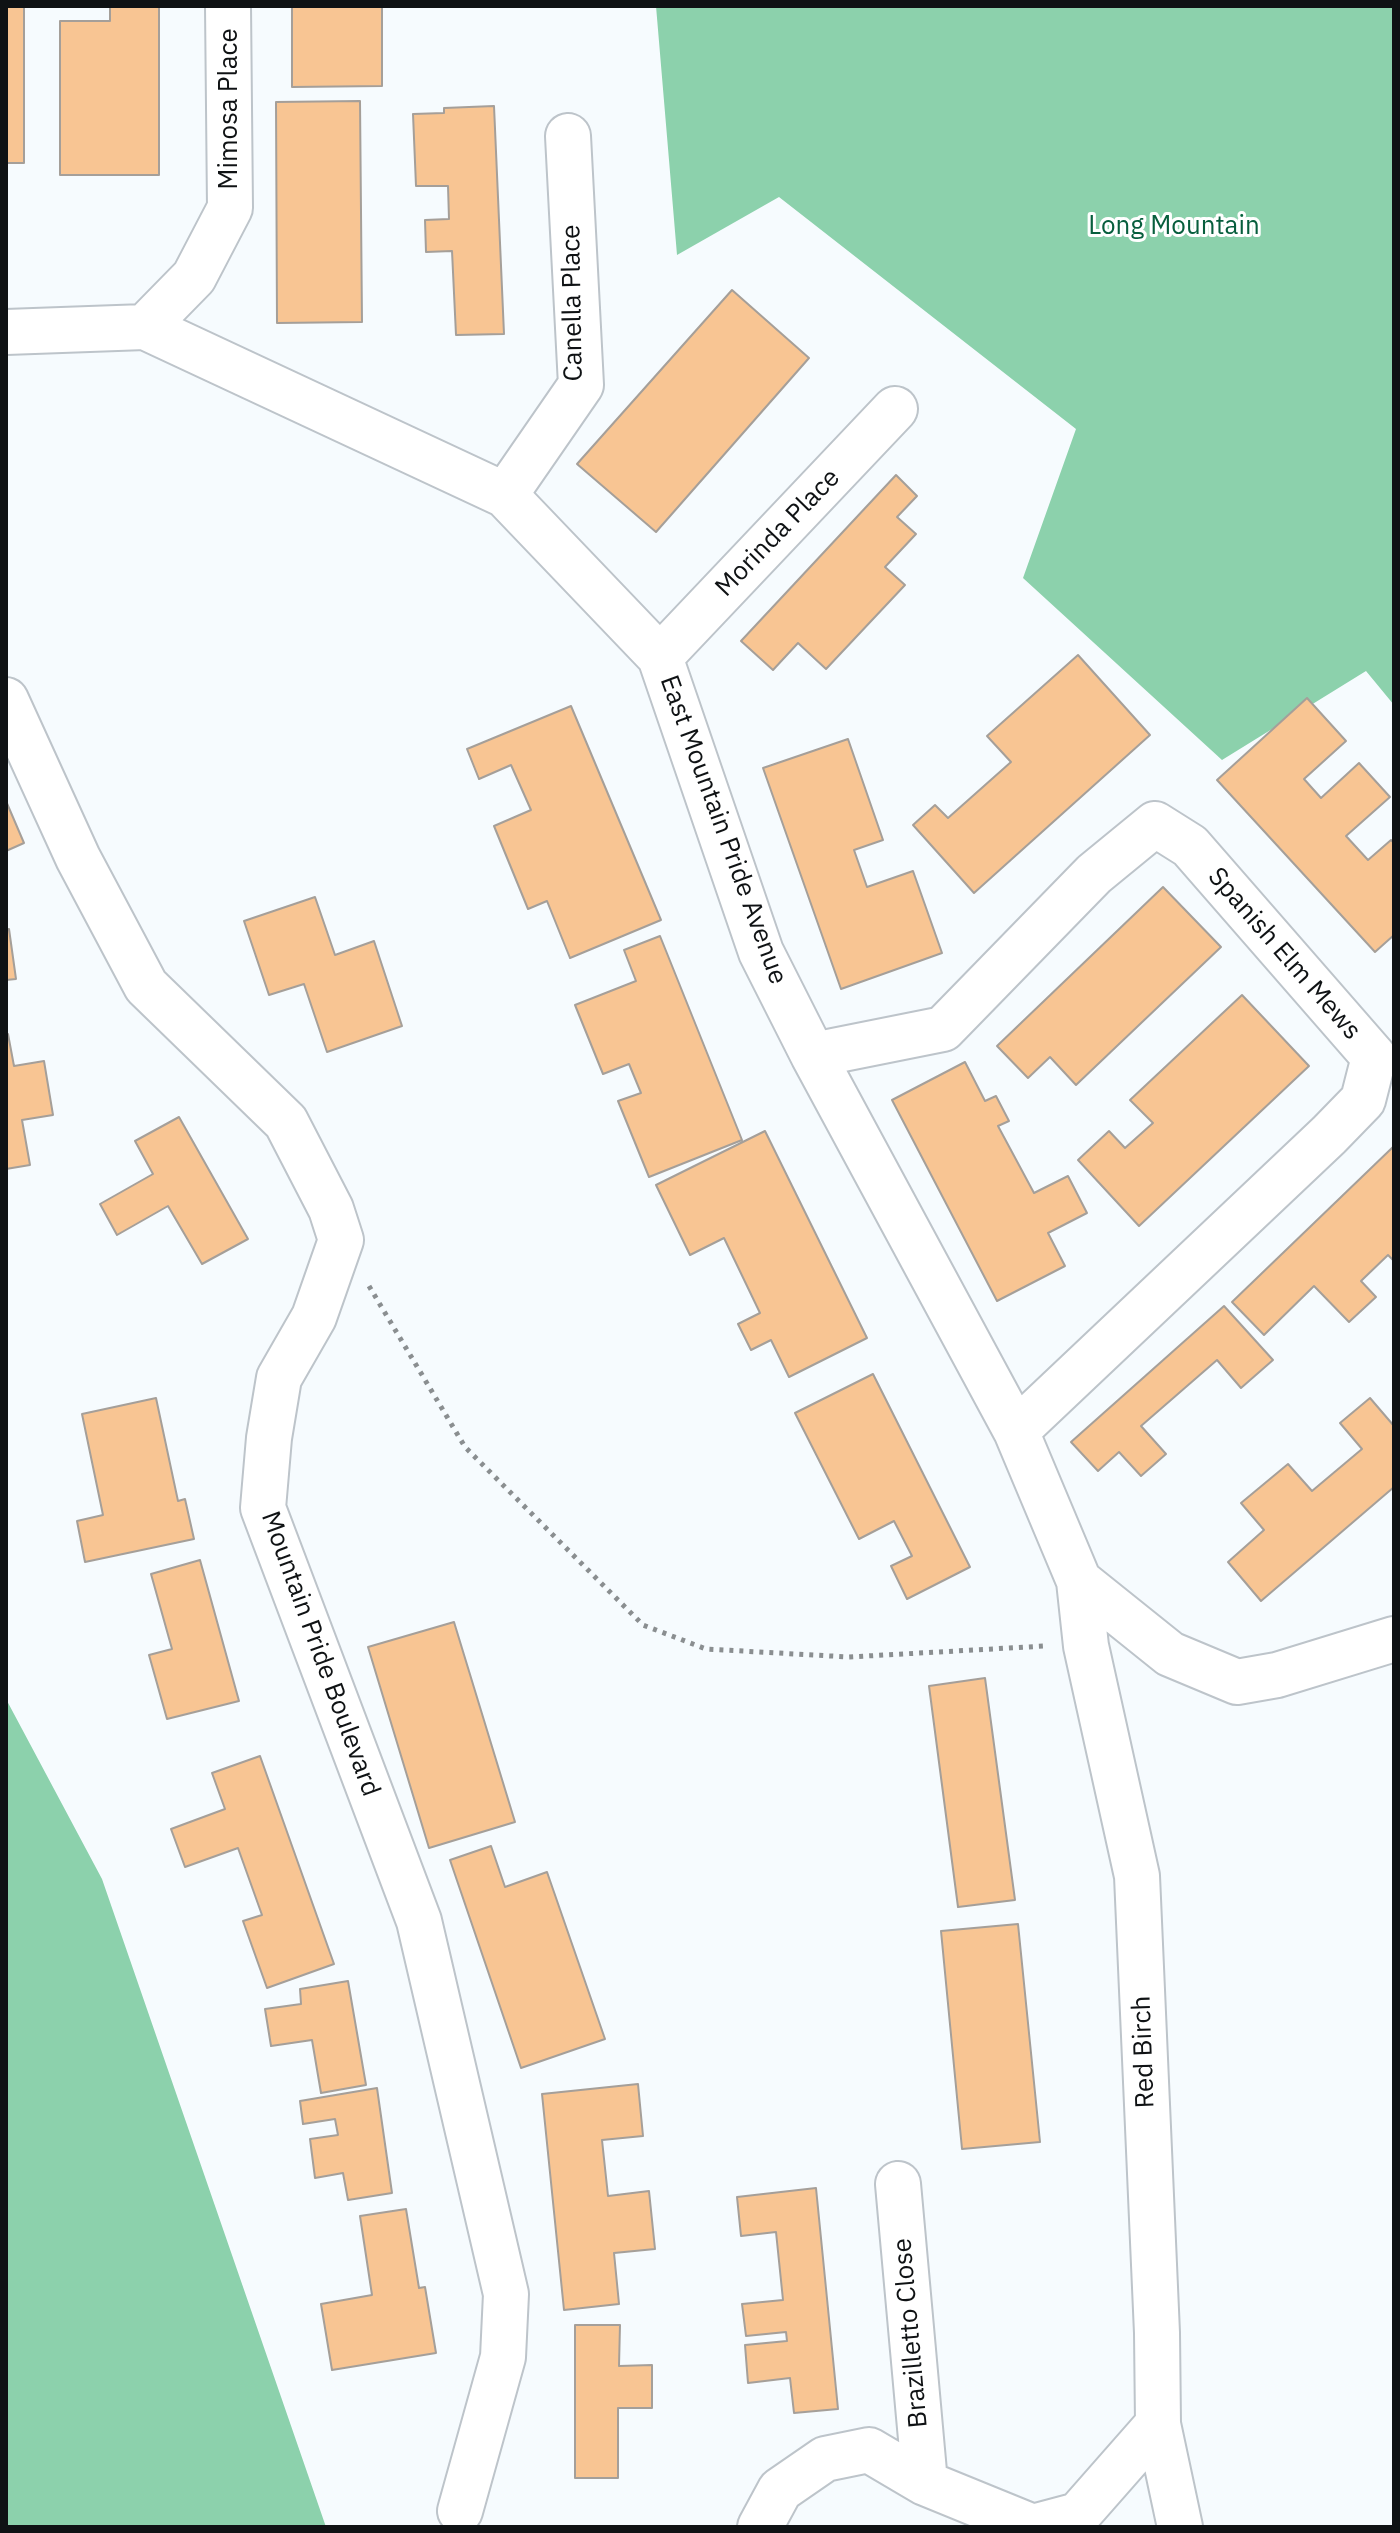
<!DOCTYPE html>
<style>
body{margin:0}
#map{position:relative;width:1400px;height:2533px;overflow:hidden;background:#f6fbfe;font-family:"IBM Plex Sans",sans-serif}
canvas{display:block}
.frame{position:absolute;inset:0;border:8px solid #0f1214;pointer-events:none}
</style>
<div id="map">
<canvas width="1400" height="2533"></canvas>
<div class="frame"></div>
</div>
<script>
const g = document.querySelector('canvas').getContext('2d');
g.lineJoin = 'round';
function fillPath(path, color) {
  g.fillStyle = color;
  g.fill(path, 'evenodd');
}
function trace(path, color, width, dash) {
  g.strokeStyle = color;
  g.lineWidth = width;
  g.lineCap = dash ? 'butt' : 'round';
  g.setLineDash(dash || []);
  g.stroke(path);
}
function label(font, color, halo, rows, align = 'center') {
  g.font = font + ' "IBM Plex Sans",sans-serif';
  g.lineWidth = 6;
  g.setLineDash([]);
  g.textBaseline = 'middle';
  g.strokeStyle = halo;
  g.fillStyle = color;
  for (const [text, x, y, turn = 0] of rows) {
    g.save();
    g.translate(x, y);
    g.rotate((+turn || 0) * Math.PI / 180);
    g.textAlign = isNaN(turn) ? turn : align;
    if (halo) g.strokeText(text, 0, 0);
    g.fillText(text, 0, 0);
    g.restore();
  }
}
fillPath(new Path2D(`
 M656,6H1394V705L1366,671L1222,760L1023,578L1076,429L779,197L677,255Z
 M6,1699L102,1879L326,2527H6Z`), '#8cd1ac');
const building = new Path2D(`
 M6,6H24V163H6Z
 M110,6H159V175H60V21H110Z
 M292,6H382V86L292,87Z
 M360,101L362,322L277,323L276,102Z
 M494,106L504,334L456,335L452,251L426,252L425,220L449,219L448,186H416L413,114L444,113V108Z
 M732,290L809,358L656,532L577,464Z
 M896,475L917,496L897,517L916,534L885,567L905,585L826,669L798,643L773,670L741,641Z
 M1078,655L1150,735L974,893L913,825L935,805L948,818L1011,762L987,736Z
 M1307,698L1346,741L1304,779L1321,798L1359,763L1390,797L1346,836L1368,860L1391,840L1394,843V935L1375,952L1217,780Z
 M571,706L661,920L570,958L547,901L528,909L494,826L531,810L511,765L479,779L467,749Z
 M848,739L883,840L854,850L867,887L913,871L942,953L841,989L763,768Z
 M6,801L24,843L6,851Z
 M1163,887L1221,947L1076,1085L1050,1057L1028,1078L997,1046Z
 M315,897L335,955L374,941L402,1026L327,1052L304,984L269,995L244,921Z
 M9,929L16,979L6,980V930Z
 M660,936L742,1140L649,1177L618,1101L641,1093L629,1064L603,1074L575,1005L636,981L624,950Z
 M1242,995L1309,1066L1139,1226L1078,1160L1109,1131L1125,1148L1153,1123L1130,1100Z
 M8,1034L14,1066L44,1061L53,1115L22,1120L30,1165L6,1169V1035Z
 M965,1062L985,1101L996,1096L1009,1121L998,1126L1034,1193L1068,1176L1087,1213L1048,1233L1065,1266L997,1301L892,1100Z
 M179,1117L248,1239L202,1264L168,1206L117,1235L100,1204L153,1174L135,1141Z
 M765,1131L867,1338L789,1377L771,1340L751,1350L738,1324L760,1313L724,1238L690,1255L656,1185Z
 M1394,1146V1261L1388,1255L1361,1281L1376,1297L1349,1322L1314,1286L1264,1335L1232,1302Z
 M1224,1306L1273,1360L1241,1388L1217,1360L1141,1426L1166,1454L1141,1476L1119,1452L1098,1471L1071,1442Z
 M873,1374L970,1567L907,1599L891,1566L912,1556L894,1521L859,1539L795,1413Z
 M156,1398L178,1501L185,1499L194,1539L85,1562L77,1521L103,1515L82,1414Z
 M1370,1398L1394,1426V1487L1261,1601L1228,1562L1264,1530L1241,1503L1288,1464L1312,1491L1362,1449L1340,1423Z
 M200,1560L239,1701L167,1719L149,1655L172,1649L151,1574Z
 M454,1622L515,1822L429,1848L368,1647Z
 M985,1678L1015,1900L958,1907L929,1686Z
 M260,1756L334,1964L267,1988L243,1921L262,1915L238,1848L185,1867L171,1829L225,1809L212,1773Z
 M491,1846L505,1887L547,1872L605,2039L521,2068L450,1860Z
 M1018,1924L1040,2142L962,2149L941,1931Z
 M348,1981L366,2085L321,2093L312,2040L271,2046L265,2009L301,2004L300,1989Z
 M638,2084L643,2136L602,2140L608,2196L649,2191L655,2249L614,2253L619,2304L564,2310L542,2094Z
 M377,2088L392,2193L348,2200L343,2173L315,2178L310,2139L338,2135L335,2119L303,2124L300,2101Z
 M816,2188L838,2409L794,2413L790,2378L748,2383L745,2345L787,2341L786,2332L746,2336L742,2304L783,2300L776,2232L741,2236L737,2197Z
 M406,2209L419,2288L425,2287L436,2353L332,2370L321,2304L372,2295L360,2216Z
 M575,2325H620L619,2366L652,2365V2408H618V2478H575Z`);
fillPath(building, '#f8c593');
trace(building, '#a59f99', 2);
const minor = new Path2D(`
 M145,327L194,277L230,208L228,6
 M6,332L145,327L505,495L660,657L761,952L813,1055L1016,1431L1079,1581L1170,1654L1237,1682L1277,1675L1394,1639
 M505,495L581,385L568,136
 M660,657L895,409
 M6,700L78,858L146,986L286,1122L331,1209L341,1240L314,1317L279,1378L269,1438L263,1508L419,1921L506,2294L503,2357L460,2511
 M813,1055L943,1029L1094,874L1155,824L1190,846L1374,1057L1363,1100L1329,1135L1016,1431
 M1079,1581L1086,1646L1137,1876L1157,2333L1158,2424L1180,2527
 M898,2184L925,2483
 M760,2527L780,2490L825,2459L869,2450L925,2483L1033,2527L1078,2515L1158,2424`);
trace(minor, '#bdc4ca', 48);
trace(new Path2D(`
 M369,1286L465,1447L643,1625L706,1649L849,1657L1045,1646`), '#8a8e90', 5, [4, 6]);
trace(minor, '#fff', 44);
label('26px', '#0f1214', '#fff', [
 ["Mimosa Place",229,109,-90],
 ["Canella Place",573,303,-91],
 ["Morinda Place",778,533,-46],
 ["East Mountain Pride Avenue",723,830,70],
 ["Spanish Elm Mews",1284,954,49],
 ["Mountain Pride Boulevard",320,1654,70],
 ["Red Birch",1144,2052,-92],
 ["Brazilletto Close",911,2333,-95]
]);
label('26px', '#075e3d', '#fff', [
 ["Long Mountain",1174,226]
]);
</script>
